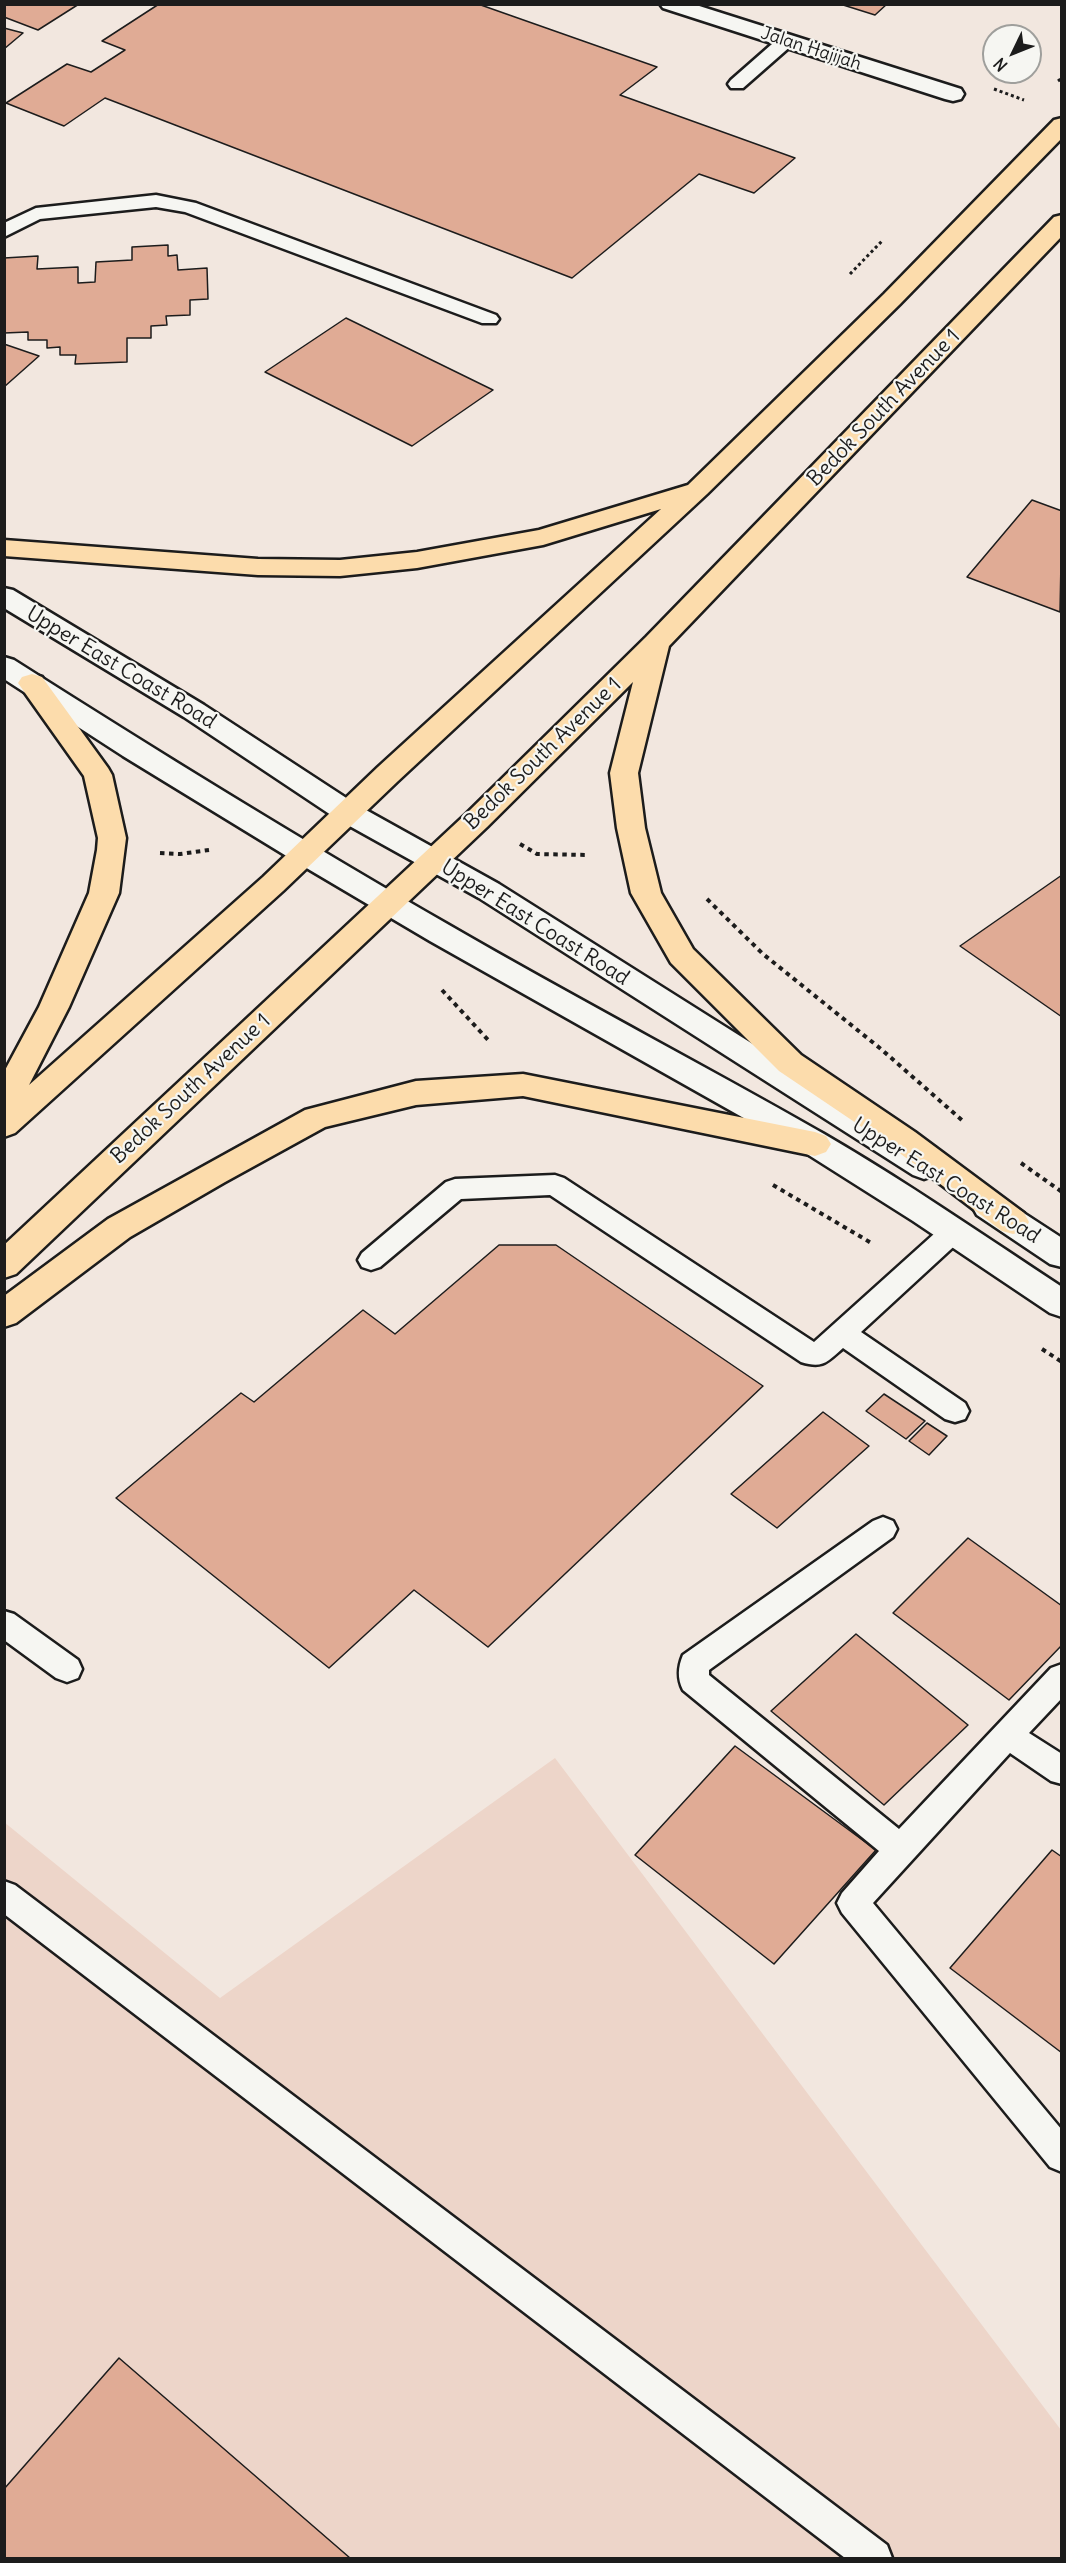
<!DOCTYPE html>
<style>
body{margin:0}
#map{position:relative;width:1066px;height:2563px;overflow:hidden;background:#f2e7df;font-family:Delius,sans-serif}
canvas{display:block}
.frame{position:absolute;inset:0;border:6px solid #1c1c1c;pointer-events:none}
.north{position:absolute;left:982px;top:24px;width:60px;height:60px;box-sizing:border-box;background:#f6f6f2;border:2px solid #9f9f9c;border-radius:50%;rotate:227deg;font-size:16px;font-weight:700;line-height:24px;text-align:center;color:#1c1c1c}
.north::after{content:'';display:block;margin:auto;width:21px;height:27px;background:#1c1c1c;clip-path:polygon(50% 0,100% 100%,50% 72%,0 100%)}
</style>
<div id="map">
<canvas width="1066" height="2563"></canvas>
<div class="frame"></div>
<div class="north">N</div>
</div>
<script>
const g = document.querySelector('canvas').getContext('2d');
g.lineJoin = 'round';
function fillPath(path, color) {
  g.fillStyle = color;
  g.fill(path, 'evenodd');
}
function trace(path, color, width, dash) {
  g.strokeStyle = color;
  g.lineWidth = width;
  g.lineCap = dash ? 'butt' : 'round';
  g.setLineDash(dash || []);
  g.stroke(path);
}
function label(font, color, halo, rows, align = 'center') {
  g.font = font + ' Delius,sans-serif';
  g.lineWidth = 4.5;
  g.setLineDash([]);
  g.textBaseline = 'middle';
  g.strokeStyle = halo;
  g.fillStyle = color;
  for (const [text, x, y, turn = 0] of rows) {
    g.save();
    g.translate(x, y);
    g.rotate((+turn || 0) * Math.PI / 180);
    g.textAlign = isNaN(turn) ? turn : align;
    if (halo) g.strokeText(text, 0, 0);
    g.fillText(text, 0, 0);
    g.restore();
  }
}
fillPath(new Path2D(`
 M555,1758L1061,2430V2558H5L4,1822L220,1998Z`), '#edd5c9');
const building = new Path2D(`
 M4,4H79L38,30L4,17Z
 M159,4H478L657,67L620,95L795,158L754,193L699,174L572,278L105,98L64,126L6,103L67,64L91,72L125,50L102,41Z
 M840,4H887L875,15Z
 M4,28L23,33L4,49Z
 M168,245V256L177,255L178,270L207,268L208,299L190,300V315L166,316L167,325L151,326V338H127V362L75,364L76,355H60V347L47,348V340H28V332L4,333V258L38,256L37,269L78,267V283L95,282L96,262L132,260V247Z
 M346,318L493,390L412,446L265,372Z
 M4,344L39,356L4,387Z
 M1032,500L1062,511L1060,612L967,577Z
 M1062,875V1017L960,946Z
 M499,1245H556L763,1386L488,1647L414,1590L329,1668L116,1498L241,1393L254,1402L363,1310L395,1334Z
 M884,1394L925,1421L906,1439L866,1411Z
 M823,1412L869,1446L777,1528L731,1494Z
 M927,1423L947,1436L929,1455L909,1441Z
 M968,1538L1062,1606V1645L1009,1700L893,1613Z
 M856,1634L968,1725L884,1805L771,1711Z
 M735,1746L876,1850L774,1964L635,1855Z
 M1052,1850L1062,1857V2053L950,1968Z
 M119,2358L350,2558H4V2489Z`);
fillPath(building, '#e0ab95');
trace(building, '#1c1c1c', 1.5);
const lane = new Path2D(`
 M786,36L792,37L795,41L792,45L743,88H731L728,84L731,80L780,37Z
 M156,195L196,203L496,315L499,319L496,323H482L185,212L156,207L40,219L4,237V223L36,208Z
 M555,1175L564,1178L814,1342L944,1225L953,1222L962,1225L966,1232L962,1239L861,1332L965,1403L969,1411L965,1419L955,1422L945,1419L843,1348C827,1362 823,1369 801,1362L550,1195L461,1199L380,1267L371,1270L362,1267L358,1260L362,1253L446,1182L455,1179Z
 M883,1517L893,1521L897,1529L893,1537L709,1670V1675L899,1829L1051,1668L1062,1664V1698L1029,1733L1062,1754V1784L1051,1781L1010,1753L873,1903L1062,2130V2172L1050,2167L842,1913L837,1903L842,1893L879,1851L683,1690C677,1678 678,1667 683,1655L873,1521Z
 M4,1611L14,1614L78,1660L82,1669L78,1678L67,1682L56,1678L4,1640Z
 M4,1881L15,1885L887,2545L892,2558H845L4,1914Z`);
const street = new Path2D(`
 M660,4H693L961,89L964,94L961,99L953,101L945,99L663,8Z`);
const secondary = new Path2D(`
 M4,588L13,590L204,705L357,805L499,884L935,1159L940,1167L935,1175L924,1179L913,1175L479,898L337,819L184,717L4,608Z
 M4,657L14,660C157,751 301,840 449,925C573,997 700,1063 824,1134C905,1181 983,1235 1062,1287V1317L1050,1313L913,1221L804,1152L430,941L293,860L123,756L4,679Z
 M988,1194L999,1197L1062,1238V1267L1050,1264L977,1215L972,1206L977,1197Z`);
const primary = new Path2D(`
 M1062,118V138L900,304L707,494L398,781L283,891L15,1133L4,1137V1072L39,1007L89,893L97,850L98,838L84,776L18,683L22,677L32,674L42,677L108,768L112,775L126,838L119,893L69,1007L29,1085L263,877L378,767L661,509L543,545L417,568L340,576L258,575L4,556V540L258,559L340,560L417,552L539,530L688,485L884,294L1054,120Z
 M1062,215V236L669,646L638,773L645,828L661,893L693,949L801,1055L915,1132L1024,1213L1029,1222L1024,1231L1013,1234L1002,1231L893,1148L779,1071L671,963L631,893L617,828L610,773L633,682L487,827L16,1274L4,1278V1245L467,813L646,637L1054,217Z
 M523,1074L815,1132L826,1136L831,1144L826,1152L815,1156L523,1096L416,1105L325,1127L225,1182L130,1237L16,1323L4,1327V1296L108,1219L305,1110L416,1081Z`);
trace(lane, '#1c1c1c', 5);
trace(street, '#1c1c1c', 5);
trace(secondary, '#1c1c1c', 5);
trace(primary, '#1c1c1c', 5);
trace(new Path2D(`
 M1058,81L1062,78
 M994,89L1024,100
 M850,274L882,241`), '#1c1c1c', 3, [3, 3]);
trace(new Path2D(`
 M520,844L537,854L588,855
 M160,853L180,854L209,850
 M707,899L763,954L881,1049L964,1122
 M442,990L490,1042
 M1021,1163L1062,1192
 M773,1185L873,1244
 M1042,1349L1062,1362`), '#1c1c1c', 4, [4.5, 4.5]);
fillPath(lane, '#f6f6f2');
fillPath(street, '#f6f6f2');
fillPath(secondary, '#f6f6f2');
fillPath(primary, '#fcdcac');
label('18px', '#1c1c1c', '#f6f6f2', [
 ["Jalan Hajijah",811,49,18]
]);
label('21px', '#1c1c1c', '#f6f6f2', [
 ["Bedok South Avenue 1",884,408,-46],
 ["Upper East Coast Road",121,668,31],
 ["Bedok South Avenue 1",543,754,-44],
 ["Upper East Coast Road",535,923,32],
 ["Bedok South Avenue 1",191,1089,-43],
 ["Upper East Coast Road",946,1181,32]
]);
</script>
